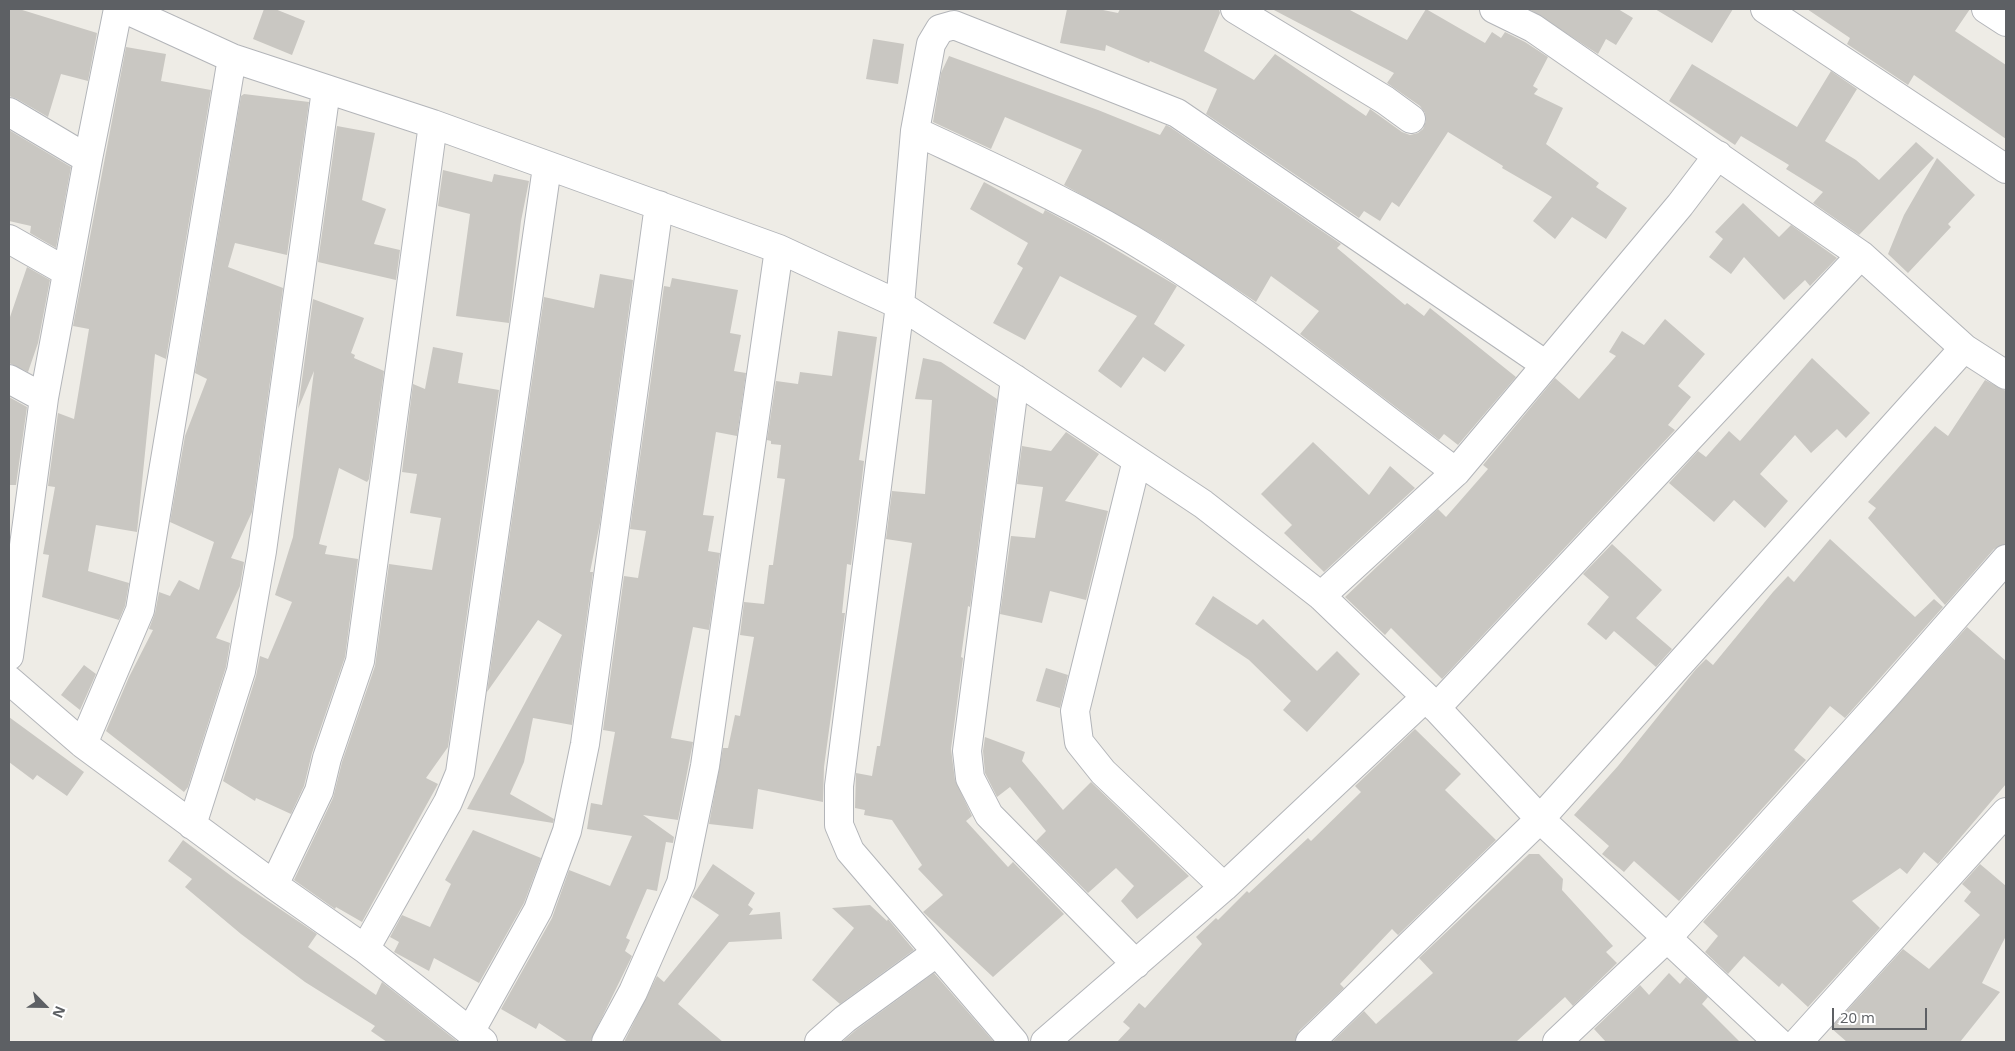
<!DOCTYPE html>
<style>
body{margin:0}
#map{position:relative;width:2015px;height:1051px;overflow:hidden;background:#eeece6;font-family:"Open Sans",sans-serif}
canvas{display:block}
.frame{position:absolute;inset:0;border:10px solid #5d6064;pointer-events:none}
.north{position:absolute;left:20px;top:981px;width:50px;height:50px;-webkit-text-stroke:4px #fff;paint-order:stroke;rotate:113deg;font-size:14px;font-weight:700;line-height:20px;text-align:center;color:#5d6064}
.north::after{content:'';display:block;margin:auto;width:18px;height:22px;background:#5d6064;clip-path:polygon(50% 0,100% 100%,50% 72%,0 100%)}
.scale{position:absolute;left:1832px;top:1008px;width:95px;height:22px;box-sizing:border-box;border:2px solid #5d6064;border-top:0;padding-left:6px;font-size:15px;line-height:18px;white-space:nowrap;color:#5d6064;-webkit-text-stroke:4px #fff;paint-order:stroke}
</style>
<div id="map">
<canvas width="2015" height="1051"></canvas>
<div class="frame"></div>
<div class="north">N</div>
<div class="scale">20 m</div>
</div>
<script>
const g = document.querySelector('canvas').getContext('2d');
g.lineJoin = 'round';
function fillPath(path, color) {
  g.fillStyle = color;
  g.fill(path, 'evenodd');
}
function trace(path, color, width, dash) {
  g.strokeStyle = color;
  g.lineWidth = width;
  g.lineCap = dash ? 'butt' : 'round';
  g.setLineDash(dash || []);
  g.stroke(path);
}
fillPath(new Path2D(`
 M9,9H19L97,33L88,81L61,74L48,117L17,99L9,96Z
 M264,9H275L305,21L292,55L253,39Z
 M1067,9H1098L1118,13L1120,9H1219L1220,13L1204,51L1254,80L1275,54L1366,116L1370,109L1402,132L1410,135L1418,133L1423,129L1426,121L1425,113L1420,106L1387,83L1394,73L1272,9H1348L1407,40L1426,9L1485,43L1492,32L1501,38L1505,32L1525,42L1548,57L1533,86L1538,89L1534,94L1563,108L1546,144L1599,183L1596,187L1627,208L1606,239L1572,217L1555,239L1533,221L1552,197L1502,168L1503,166L1448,132L1399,207L1392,202L1380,221L1364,211L1359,218L1206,114L1217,89L1150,61L1149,63L1106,45L1105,51L1060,43Z
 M1529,9H1618L1633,18L1616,45L1606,39L1598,54Z
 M1655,9H1733L1712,43Z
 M1807,9H1970L1955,31L2006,65V139L1914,75L1908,85L1847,44L1850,38Z
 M873,39L904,44L898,84L866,79Z
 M126,47L166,54L161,81L211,90L166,359L155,354L137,532L96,525L88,571L129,583L125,606L119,620L42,597L49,555L43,554L55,487L48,486L58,413L74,419L89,329L73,326Z
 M949,56L1098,110L1160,135L1166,125L1170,127L1341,244L1337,248L1405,305L1407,303L1424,316L1430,308L1516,377L1458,445L1444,434L1439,440L1300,334L1319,311L1271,276L1256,302L1162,240L1064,185L1082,150L1005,117L991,149L933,122L941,73Z
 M1692,64L1797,127L1831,71L1857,89L1825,141L1856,160L1879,180L1916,142L1934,158L1859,235L1813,203L1823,192L1786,169L1789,165L1741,136L1735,145L1669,101Z
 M244,94L309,102L287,255L235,243L228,267L283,288L252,512L231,558L244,562L240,586L216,638L230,643L226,667L188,787L184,792L106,731L129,677L153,630L149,629L155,613L159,592L170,596L179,580L199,590L214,542L170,522L185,436L207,379L195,373L241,96Z
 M337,126L375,133L362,200L386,209L374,244L400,250L396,280L318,262Z
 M9,130L71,167L56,248L30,233L31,226L9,221Z
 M1937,158L1975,195L1948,224L1951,227L1908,273L1888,254L1904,215Z
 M443,170L492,182L494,174L529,181L521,221L509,323L456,316L470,214L438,206Z
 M984,182L1043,214L1045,210L1088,233L1177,286L1154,324L1185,345L1165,372L1143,357L1121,388L1098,371L1137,316L1060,276L1025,340L993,323L1023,268L1017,264L1028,243L970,209Z
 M1743,203L1779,237L1791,225L1837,258L1810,286L1805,280L1784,300L1744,257L1731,274L1709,257L1723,239L1715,232Z
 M27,267L50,280L38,343L28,372L9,363V320Z
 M600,274L633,280L600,523L590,572H593L572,725L533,718L524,762L510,794L554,819L553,823L467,809L562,635L538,620L487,692L544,297L594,308Z
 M672,278L738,290L730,333L741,335L734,371L746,373L737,436L716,432L703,515L714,516L708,551L720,553L709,630L693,627L671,738L693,742L678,820L643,815L674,837L673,843L666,842L657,891L647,889L626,938L630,940L625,951L632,956L590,1042H568L539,1023L536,1029L501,1009L552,918L569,870L610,886L632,836L587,829L591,803L602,805L615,732L603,730L624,576L638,578L646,531L630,529L664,286L670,287Z
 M313,299L364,318L351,353L355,355L354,358L384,371L369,479L367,482L339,468L319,544L327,546L325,554L358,559L345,657L312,753L304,786L291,814L256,798L255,801L223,781L256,676L260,656L268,659L292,602L275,595L293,537L314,371L298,409Z
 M1665,319L1705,354L1678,386L1691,397L1668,425L1675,430L1442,679L1391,628L1385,635L1345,597L1438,509L1446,517L1488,469L1483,465L1555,378L1579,399L1616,356L1609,352L1622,331L1644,345Z
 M838,331L877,337L859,460L864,461L861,487L851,565L847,564L842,613H845L824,767L823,802L758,789L753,829L709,824L723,748H728L735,715L740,716L754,637L740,635L744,602L764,604L769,565H773L785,479L777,478L781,445L771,444V441L767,440L776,381L798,384L800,372L832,376Z
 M433,347L463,353L458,383L499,390L448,747L426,778L438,784L362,922L336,907L335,909L294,880L333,798L342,762L375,666L389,564L432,570L441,518L410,513L417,474L402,472L413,384L425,389Z
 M923,358L941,362L997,399L970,607L968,606L961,657L963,658L951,749L955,780L972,816L966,821L1008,867L1013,862L1064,914L993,977L923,912L943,895L918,869L922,865L892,820L864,815L865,810L855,808L856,773L872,776L877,746H880L912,543L886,539L892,491L925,494L932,400L915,399Z
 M1812,358L1870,413L1846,438L1837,429L1811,453L1795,435L1760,474L1788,501L1765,528L1734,500L1714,522L1669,483L1698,451L1706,457L1729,431L1740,441Z
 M1985,380L2006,391V544L1994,549L1945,605L1868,518L1876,508L1868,502L1935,426L1948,436Z
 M9,397L27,407L16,485H9Z
 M1066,432L1099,454L1065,501L1108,511L1086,600L1050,591L1042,623L1000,614L1011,536L1035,538L1043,487L1017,484L1022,446L1051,451Z
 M1313,442L1369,495L1390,466L1415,488L1324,572L1284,533L1292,525L1261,494Z
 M1830,539L1915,617L1934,599L1943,607L1845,718L1830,706L1794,750L1806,760L1679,901L1634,861L1624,872L1602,854L1609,846L1574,815L1618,766L1696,669L1706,659L1713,665L1773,592L1788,576L1794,582Z
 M1612,544L1662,590L1636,618L1672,649L1656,667L1614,631L1606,640L1587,624L1609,597L1583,574Z
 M1213,596L1257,625L1263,619L1317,671L1337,651L1360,674L1307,732L1283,710L1291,701L1249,660L1195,624Z
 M1967,627L2006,661V784L1938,864L1924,852L1907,874L1900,868L1852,901L1880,928L1808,1007L1782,983L1779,987L1744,956L1728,974L1705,952L1718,936L1703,922Z
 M84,665L96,674L80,710L61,695Z
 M1046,668L1068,675L1060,708L1036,701Z
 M9,717L84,772L67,796L37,775L33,780L9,762Z
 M1415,729L1461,774L1445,790L1496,840L1398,935L1392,929L1340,984L1344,988L1299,1031L1295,1042H1117L1130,1028L1123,1022L1139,1003L1145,1008L1202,944L1196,937L1216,918L1218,920L1247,891L1249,893L1308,838L1311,841L1361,792L1355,786Z
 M985,737L1025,752L1022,761L1063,810L1091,782L1189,876L1137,919L1121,901L1134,886L1116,868L1088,893L1036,841L1046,831L1010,787L997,797L985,773L983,751Z
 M473,830L541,858L524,903L479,983L434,958L429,971L394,952L399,942L390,937L402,915L430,927L451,884L445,880Z
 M183,840L234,878L317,934L308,947L376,995L382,982L458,1042H387L371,1031L375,1026L305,982L241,934L185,887L192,879L168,861Z
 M1529,854H1539L1563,879L1562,890L1613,946L1606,952L1617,963L1573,1006L1565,997L1516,1042H1332L1364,1011L1376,1024L1433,973L1419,958Z
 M713,864L755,893L748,905L753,909L749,915L780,912L782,939L729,942L678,1004L723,1042H624L657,976L664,982L719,915L692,897Z
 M1980,864L2006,886V936L1982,983L2000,992L1960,1042H1847L1831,1028L1903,949L1929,969L1980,915L1964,901L1971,892L1962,884Z
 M870,905L887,921L888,919L914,950L840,1004L812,980L854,928L832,908Z
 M934,973L994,1042H842L856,1030Z
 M1669,973L1680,984L1686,977L1708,997L1702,1004L1740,1042H1606L1594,1029L1640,985L1649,995Z`), '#c9c7c2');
const minor = new Path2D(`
 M125,9L232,58L433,124L779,249L900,305L1015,379L1203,504L1321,596L1426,697L1540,819L1778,1042
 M1235,9L1385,100L1411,119
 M1494,9L1533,28L1861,255L1964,348L2006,375
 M1765,9L2006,169
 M1986,9L2006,22
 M9,112L88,159
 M915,131C996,169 1077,205 1154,253C1259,318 1357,398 1456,472
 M9,239L67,272
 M1546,365L1680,205L1718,155
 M9,379L44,398
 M1015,379L967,751L970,778L989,815L1136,964
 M1137,460L1075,711L1079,742L1103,772L1224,887
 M9,656L44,398L88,159L118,9
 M9,680L83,744L274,885L365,949L483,1042
 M1436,708L1861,255
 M83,744L140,610L232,58
 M192,825L241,671L262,551L326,90
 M274,885L319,791L327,758L360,661L433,124
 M365,949L448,802L460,773L547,167
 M470,1032L538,910L567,831L585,744L659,205
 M606,1042L633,992L681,883L705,766L779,249
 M819,1042L845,1019L936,953
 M1014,1042L850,851L839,825V786L900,305L915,131L931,44L940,29L954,25L1177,113L1546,365L1456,472L1321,596
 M1045,1042L1224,887L1426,697
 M1310,1042L1540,819L1964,348
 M1557,1042L1667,938L1885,697L2006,559
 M1798,1042L2006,812`);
trace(minor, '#b3b5b9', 30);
trace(minor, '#fff', 28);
</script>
